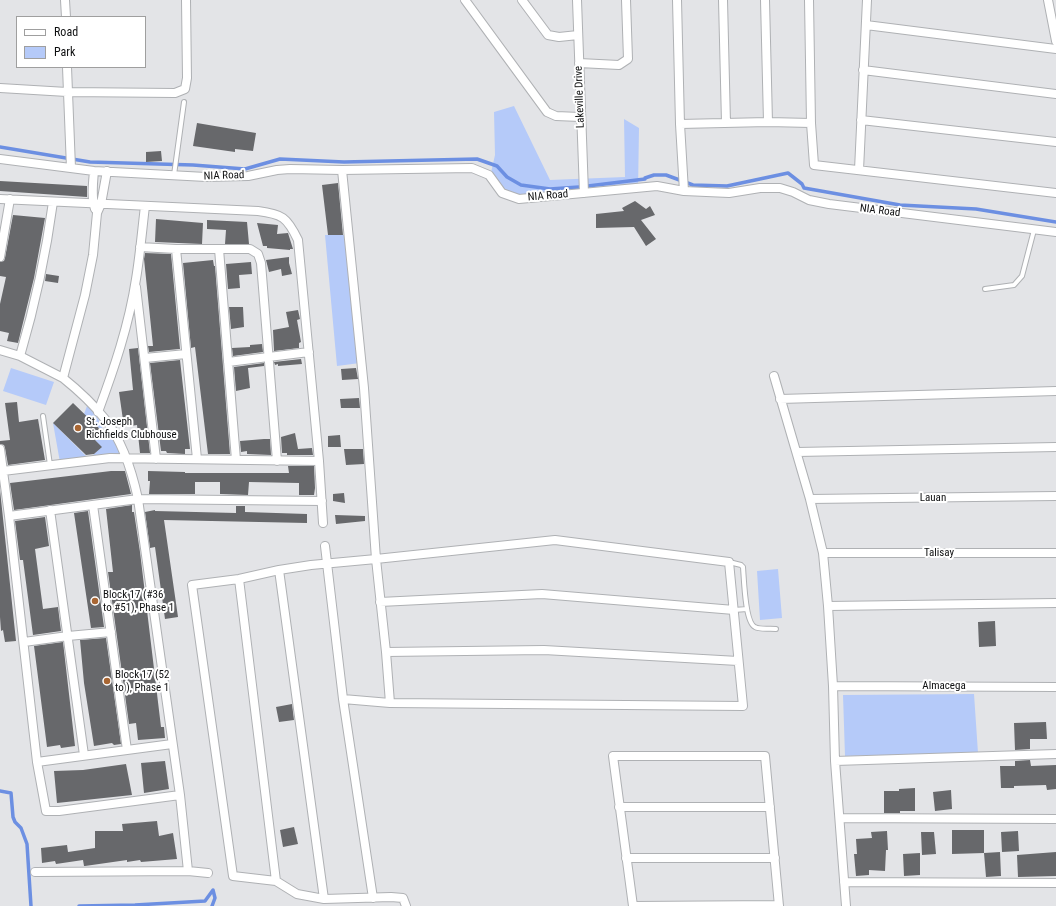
<!DOCTYPE html>
<style>
body{margin:0}
#map{position:relative;width:1056px;height:906px;overflow:hidden;background:#e3e4e7;font-family:"Roboto Condensed",sans-serif}
canvas{display:block}
.legend{position:absolute;left:16px;top:16px;width:130px;height:52px;box-sizing:border-box;background:#fff;border:1px solid #9f9f9f;margin:0;padding:5px 7px;list-style:none;font-size:12px;color:#0e0f10}
.legend li{display:flex;align-items:center;gap:8px;height:20px}
.legend b{width:20px;border:1px solid #9f9f9f}
</style>
<div id="map">
<canvas width="1056" height="906"></canvas>
<ul class="legend">
<li><b style="height:5px;background:#fff"></b>Road</li>
<li><b style="height:11px;background:#b5caf9"></b>Park</li>
</ul>
</div>
<script>
const g = document.querySelector('canvas').getContext('2d');
g.lineJoin = 'round';
function fillPath(path, color) {
  g.fillStyle = color;
  g.fill(path, 'evenodd');
}
function trace(path, color, width, dash) {
  g.strokeStyle = color;
  g.lineWidth = width;
  g.lineCap = dash ? 'butt' : 'round';
  g.setLineDash(dash || []);
  g.stroke(path);
}
function label(font, color, halo, rows, align = 'center') {
  g.font = font + ' "Roboto Condensed",sans-serif';
  g.lineWidth = 4;
  g.setLineDash([]);
  g.textBaseline = 'middle';
  g.strokeStyle = halo;
  g.fillStyle = color;
  for (const [text, x, y, turn = 0] of rows) {
    g.save();
    g.translate(x, y);
    g.rotate((+turn || 0) * Math.PI / 180);
    g.textAlign = isNaN(turn) ? turn : align;
    if (halo) g.strokeText(text, 0, 0);
    g.fillText(text, 0, 0);
    g.restore();
  }
}
fillPath(new Path2D(`
 M514,106L550,180L625,177L624,119L639,128L638,191L543,201L514,196L501,188L490,177L495,155L494,112Z
 M325,235H346L360,363L337,366Z
 M11,368L54,382L46,405L3,391Z
 M87,406C96,415 101,420 103,432L111,435L124,459L61,468L53,423L89,459L101,447L95,440L103,432L84,414Z
 M778,569L782,618L760,620L757,571Z
 M974,694L978,753L845,756L843,695Z`), '#b5caf9');
trace(new Path2D(`
 M0,147L90,162L193,165L245,169L280,159L344,162L477,159L497,166L507,177L521,185L550,189L579,187
 M588,186L645,179V178L654,175H666L693,185L727,186L788,173L802,184L804,188L900,205L976,209L1056,222
 M0,791L11,793L13,817L15,822L21,828L27,844L31,906
 M79,906L135,905L205,901L213,890L215,898L212,906`), '#6c8fe2', 3.5);
fillPath(new Path2D(`
 M197,123L256,133L253,151L235,149V152L193,146Z
 M161,151L162,161L146,162V152Z
 M0,181L87,186V197L0,191Z
 M338,183L343,235H328L322,185Z
 M635,201L646,209L650,206L655,215L641,220L656,239L646,246L634,227L596,228V214L624,211L622,208Z
 M13,215L45,218L34,278L18,343L7,341L9,333L0,331V304L6,277L0,276V262L4,261L5,258Z
 M156,219L203,223L202,244L155,242Z
 M207,220L247,222L249,244H225L226,230L207,229Z
 M257,223L278,225L277,234L288,233L293,249H290V250L267,248V246H263Z
 M145,253L171,254L180,349H179L149,352L148,346H153L144,259Z
 M289,257V263L292,274L282,276L281,269L269,272L266,260Z
 M213,260L214,266H215L230,454H208L195,347L191,348L183,263Z
 M251,262L252,274L239,275L240,288L228,289L226,264Z
 M46,274L59,276L58,283L45,281Z
 M229,307H243L244,327L231,329Z
 M298,310L300,319L297,320L301,342L299,343V348L274,351L273,330L289,327L286,312Z
 M262,344L263,352L233,356L232,348L250,347V345Z
 M138,348L150,453H140L137,425L124,427L119,392L133,390L129,349Z
 M301,359L302,364L278,366V364L275,365L274,362Z
 M180,360L190,449H185V454L167,453L166,451H161L150,363Z
 M264,363V366L248,368L250,388L236,391L234,367Z
 M356,368L358,379L342,380L341,369Z
 M359,398L360,408H341L340,399Z
 M17,402L19,422L38,419L45,460L8,465L5,448L4,445L0,444V441L10,440L5,403Z
 M73,403L103,432L95,440L102,447L94,454L86,455L53,423Z
 M295,433L298,449L312,448L313,455H287V453H282L281,437Z
 M340,435L341,447H328V436Z
 M264,439H270L271,455L247,454V451L241,452L240,441Z
 M344,449H363L364,464L346,465Z
 M288,466H314L315,488L314,495H299V483L249,482L248,495L220,494V482H195V494H149L150,481H148V471L185,472V473H289Z
 M111,471H125L131,494L14,510L10,483Z
 M0,490L16,641L5,642L3,630L1,631L0,617Z
 M344,493L345,503L333,501V494Z
 M132,505V512H134L140,552L161,727H164L165,738L138,740L136,723L129,724L108,572H113L106,509Z
 M236,506H245V512L307,514V523L164,520L178,617L165,619L155,547L150,548L145,512L155,510V511L236,513Z
 M88,511L104,627L91,628L74,513Z
 M335,515L365,516V521L336,524Z
 M45,517L49,546L35,549L43,609L58,607L61,631L33,635L23,560H20L15,521Z
 M995,621L996,646L979,647L978,622Z
 M106,638L121,744L114,745L112,743L94,746L84,683L80,640Z
 M63,642L75,746L61,748L60,745L47,747L34,646Z
 M292,704L294,720L279,722L276,707Z
 M1046,722L1047,739H1030V749L1015,750L1014,723Z
 M1030,760L1031,766L1056,765V789L1047,790L1046,785L1014,786V788H1001L1000,766H1015V761Z
 M165,761L169,789L144,793L141,763Z
 M126,764L132,795L57,803L54,771L83,770Z
 M915,788V811H900V813H884V791H899V789Z
 M951,790L952,809L935,811L933,792Z
 M157,821L159,836L173,833L177,859L141,862L140,860L127,862V860L85,866H84L83,860L56,864L55,861L42,863L41,848L67,845L68,852L95,848V831H123L122,824Z
 M294,827L298,844L283,847L280,830Z
 M952,830H984V853L952,854Z
 M887,831L888,850H886L885,871L869,870V875L856,876L854,854H857L856,839L872,838L871,832Z
 M1018,831L1019,851L1002,852L1001,832Z
 M921,832H934L936,854L922,855Z
 M1000,852L1001,876L986,877L984,853Z
 M1056,852V876L1018,877L1017,855Z
 M920,853V875L904,876L903,854Z`), '#67686b');
const lane = new Path2D(`
 M174,175L184,102
 M985,289L1014,285L1022,276L1034,230
 M43,416L50,465
 M729,562L741,565L743,567C744,579 745,623 755,627C760,630 770,628 776,629
 M734,610L747,609`);
const street = new Path2D(`
 M65,0L66,17
 M465,0L547,112L556,116L580,117
 M522,0L548,35L559,37L578,35
 M577,0L584,193
 M677,0L680,124L684,191
 M723,0L726,123
 M765,0L768,122
 M809,0L811,123L814,165L1056,193
 M1048,0L1056,41
 M866,25L1056,49
 M579,63L619,65L628,59L626,0
 M67,67L71,168
 M863,70L1056,94
 M0,88L67,92L175,93L185,89L187,78L186,0
 M861,120L1056,142
 M680,124L768,122L811,123
 M0,159L94,171L206,177L248,176L277,170L290,169L342,170L472,168L489,175L502,193L519,199L657,186L684,191L729,193L760,188H780L793,192L809,200L829,204L1056,232
 M342,170L364,388L376,559L386,652L390,703
 M859,170L867,0
 M94,171C93,183 91,197 95,209
 M0,199L258,211C282,214 287,217 298,240L319,461L323,523
 M140,247L176,249H250L258,254L261,263L277,461
 M176,249L197,459
 M219,249L236,460
 M0,257L10,199
 M136,287L156,459
 M0,350L20,356L63,378L85,295L93,255L97,213L101,204L107,171
 M20,356C35,305 46,254 53,202
 M145,358L186,354
 M228,362L309,352
 M774,376L810,499L823,553L828,606L833,686L835,761L846,906
 M63,378C78,390 93,404 105,419C123,442 132,471 138,499L180,795L188,871
 M780,399L1056,391
 M98,412C114,369 129,325 136,279C140,255 142,231 145,206
 M0,449L9,516L37,762L46,811H59L180,795
 M797,452L1056,447
 M3,471L110,458L319,461
 M810,499L1056,496
 M93,505L127,750
 M50,510L84,755
 M9,516L138,499L322,501
 M325,546L343,699L373,898
 M823,553H1056
 M279,570L324,899
 M239,579L276,881
 M380,602L542,594L734,610
 M828,606L1056,603
 M24,642L68,636L111,632
 M386,652L544,650L738,661
 M833,686L1056,687
 M343,699L390,703L743,706L729,562L555,540L376,559L311,565L279,570L239,579L192,585L233,876L276,881L297,894L324,899L391,897L403,898L406,906
 M835,761L1056,754
 M37,762L172,744
 M619,807H770
 M840,818L1056,819
 M626,858H775
 M35,872L188,871L208,873
 M844,882L1056,883
 M633,906L613,756H765L779,906
 M633,906L779,905`);
trace(lane, '#afb1b4', 6);
trace(street, '#afb1b4', 10);
trace(lane, '#fff', 4);
trace(street, '#fff', 8);
for (const [x, y, r, color] of [
 [78,428,4,"#a86633"],
 [95,601,4,"#a86633"],
 [107,681,4,"#a86633"]
]) {
  const dot = new Path2D();
  dot.arc(x, y, r, 0, 2 * Math.PI);
  g.fillStyle = color;
  g.fill(dot);
  trace(dot, '#fff', 1.5);
}
label('11px', '#0e0f10', '#fff', [
 ["Lakeville Drive",580,97,-92],
 ["NIA Road",224,176,-2],
 ["NIA Road",548,196,-5],
 ["NIA Road",880,211,7],
 ["Lauan",933,498],
 ["Talisay",939,553],
 ["Almacega",944,686]
]);
label('11px', '#0e0f10', '#fff', [
 ["St. Joseph",86,422],
 ["Richfields Clubhouse",86,435],
 ["Block 17 (#36",103,595],
 ["to #51), Phase 1",103,608],
 ["Block 17 (52",115,675],
 ["to ), Phase 1",115,688]
], 'left');
</script>
